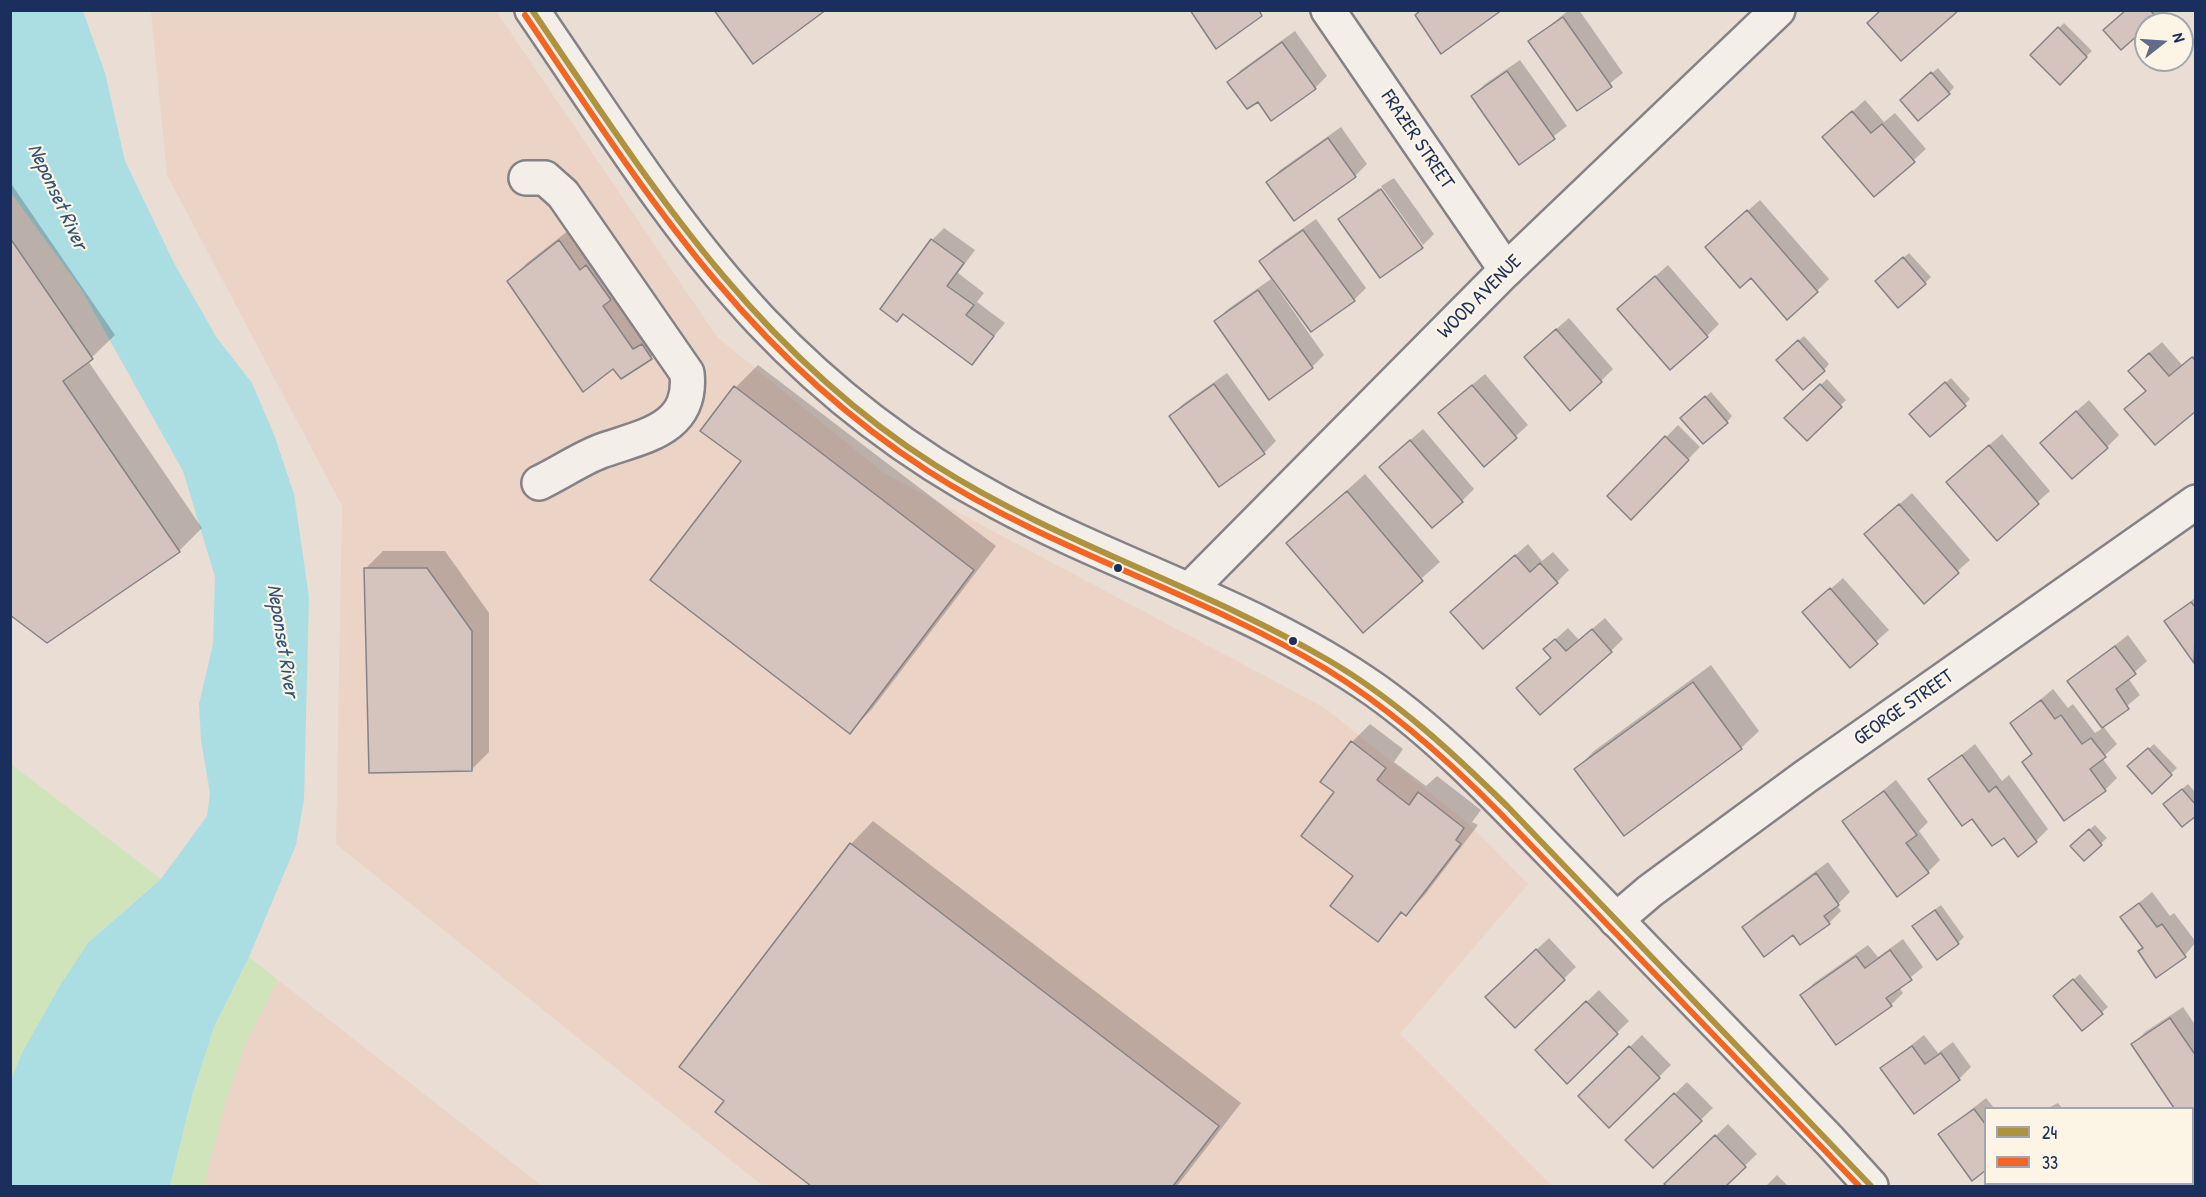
<!DOCTYPE html>
<style>
body{margin:0}
#map{position:relative;width:2206px;height:1197px;overflow:hidden;background:#eaddd4;font-family:"Patrick Hand",sans-serif}
canvas{display:block}
.frame{position:absolute;inset:0;border:12px solid #1b2f5e;pointer-events:none}
.legend{position:absolute;left:1984px;top:1107px;width:210px;height:78px;box-sizing:border-box;background:#fcf5e5;border:2px solid #a2a6af;margin:0;padding:8px 10px;list-style:none;font-size:18px;color:#1b2f5e}
.legend li{display:flex;align-items:center;gap:12px;height:30px}
.legend b{width:30px;border:2px solid #a2a6af}
.north{position:absolute;left:2134px;top:12px;width:60px;height:60px;box-sizing:border-box;background:#fcf5e5;border:2px solid #a2a6af;border-radius:50%;rotate:73deg;font-size:16px;font-weight:700;line-height:24px;text-align:center;color:#1b2f5e}
.north::after{content:'';display:block;margin:auto;width:21px;height:27px;background:#636c87;clip-path:polygon(50% 0,100% 100%,50% 72%,0 100%)}
</style>
<div id="map">
<canvas width="2206" height="1197"></canvas>
<div class="frame"></div>
<ul class="legend">
<li><b style="height:8px;background:#af923e"></b>24</li>
<li><b style="height:8px;background:#f26522"></b>33</li>
</ul>
<div class="north">N</div>
</div>
<script>
const g = document.querySelector('canvas').getContext('2d');
g.lineJoin = 'round';
function fillPath(path, color) {
  g.fillStyle = color;
  g.fill(path, 'evenodd');
}
function trace(path, color, width, dash) {
  g.strokeStyle = color;
  g.lineWidth = width;
  g.lineCap = dash ? 'butt' : 'round';
  g.setLineDash(dash || []);
  g.stroke(path);
}
function label(font, color, halo, rows, align = 'center') {
  g.font = font + ' "Patrick Hand",sans-serif';
  g.lineWidth = 4.5;
  g.setLineDash([]);
  g.textBaseline = 'middle';
  g.strokeStyle = halo;
  g.fillStyle = color;
  for (const [text, x, y, turn = 0] of rows) {
    g.save();
    g.translate(x, y);
    g.rotate((+turn || 0) * Math.PI / 180);
    g.textAlign = isNaN(turn) ? turn : align;
    if (halo) g.strokeText(text, 0, 0);
    g.fillText(text, 0, 0);
    g.restore();
  }
}
fillPath(new Path2D(`
 M151,11H496L717,337L884,473L1325,708L1469,824L1528,884L1400,1034L1552,1186H763L336,844L342,506L167,175Z
 M278,980L542,1186H204L226,1100L247,1040Z`), '#ebd3c6');
fillPath(new Path2D(`
 M11,764L161,879L127,908L22,1053L11,1079Z
 M249,957L278,980L247,1040L226,1100L204,1186H170L192,1096L214,1027Z`), '#d0e4bc');
fillPath(new Path2D(`
 M10,11H83L105,73L125,161L174,263L217,338L252,383L275,437L294,494L309,597L304,799L296,845L249,957L214,1027L192,1096L170,1186H11V1079L22,1053L61,984L88,943L161,879L207,816L210,793L201,740L199,704L213,644L215,577L183,471L81,289L11,193Z`), '#aadee3');
fillPath(new Path2D(`
 M1569,10H1579L1623,73L1578,109L1530,41Z
 M2127,10H2161L2162,12L2146,26Z
 M2064,23L2092,51L2060,82L2032,55Z
 M1295,31L1327,76L1315,88L1258,100L1229,82L1241,70Z
 M1520,60L1567,126L1520,162L1473,96L1485,84Z
 M1938,68L1954,87L1949,93L1908,94Z
 M1865,100L1884,122L1895,113L1926,149L1875,195L1824,137Z
 M1341,127L1367,164L1355,176L1295,219L1268,182L1280,170Z
 M1394,178L1434,234L1423,245L1381,186Z
 M10,182L115,335L88,361L202,528L179,551L10,613Z
 M1379,188L1420,247L1340,219Z
 M1760,200L1829,279L1817,291L1751,276L1707,247Z
 M1316,219L1366,288L1354,300L1261,261L1273,249Z
 M578,223L668,340L651,357L614,367L509,281L527,263Z
 M944,228L975,250L958,273L984,293L977,302L1005,323L972,363L932,240Z
 M1909,253L1931,277L1925,283L1883,275Z
 M1668,265L1719,324L1707,336L1631,298Z
 M1271,279L1324,355L1312,367L1215,321L1228,309Z
 M1569,318L1613,369L1601,381L1538,345Z
 M1804,336L1829,364L1824,370L1783,354Z
 M2162,342L2182,365L2196,354V409H2126L2147,390L2142,359Z
 M758,365L996,546L872,709L850,732L743,461L736,387Z
 M1227,373L1276,441L1264,453L1171,416L1183,404Z
 M1485,374L1528,425L1484,465L1453,401Z
 M1951,378L1970,399L1964,405L1917,408Z
 M1827,379L1846,400L1807,439L1786,418Z
 M1711,392L1732,416L1727,422L1688,412Z
 M2089,400L2119,435L2107,447L2054,431Z
 M1678,425L1700,447L1631,518L1609,496Z
 M1423,429L1474,489L1462,501L1393,455Z
 M2002,434L2050,491L1997,538L1960,470Z
 M1365,474L1440,562L1363,630L1288,543Z
 M1912,493L1970,560L1924,601L1866,534Z
 M1528,544L1542,561L1553,552L1569,570L1557,582L1464,600Z
 M383,551H445L489,613V752L471,770L365,569Z
 M1843,578L1889,630L1850,665L1817,601Z
 M2196,597V660L2194,661L2166,621Z
 M1605,618L1623,639L1611,651L1552,657L1545,649L1568,628L1579,640Z
 M2128,635L2147,661L2128,678L2140,695L2103,726L2117,744L2102,758L2117,778L2105,790L2024,762L2033,753L2012,723L2053,689L2068,708L2073,704L2095,733L2103,728L2069,681Z
 M1711,665L1759,731L1741,748L1576,769L1594,751Z
 M1370,724L1403,749L1394,762L1426,786L1437,776L1481,810L1472,822L1478,825L1424,896L1406,914L1403,912L1377,940L1355,876L1336,792L1352,742Z
 M1975,744L2002,781L2009,775L2048,829L2036,841L2004,835L1972,816L1930,780Z
 M2154,744L2177,768L2152,792L2135,761Z
 M1896,780L1928,822L1919,831L1940,860L1928,872L1844,821Z
 M2188,784L2196,793V814L2171,798Z
 M873,821L1241,1103L1177,1186H814L717,1112L726,1101L851,844Z
 M2095,825L2107,838L2084,859L2078,840Z
 M1828,862L1850,892L1837,905L1841,911L1829,923L1801,943L1794,933L1744,927L1756,915Z
 M2152,892L2170,916L2174,913L2196,942L2185,955L2144,947L2122,917Z
 M1941,905L1964,937L1958,943L1919,921Z
 M1549,938L1576,967L1515,1026L1499,985Z
 M1903,939L1923,967L1899,987L1903,993L1891,1005L1802,995L1814,983L1868,945L1878,957Z
 M2080,974L2108,1007L2083,1029L2060,991Z
 M1599,990L1629,1021L1567,1082L1537,1050Z
 M2183,1007L2196,1026V1115L2192,1108H2176L2133,1044L2145,1032Z
 M1642,1035L1671,1065L1609,1126L1580,1096Z
 M1924,1035L1938,1053L1953,1042L1971,1067L1959,1079L1882,1068Z
 M1687,1082L1713,1108L1653,1166L1627,1140Z
 M1986,1098L1994,1108H1986V1169L1940,1134Z
 M2058,1103L2062,1108H2048Z
 M1728,1124L1757,1154L1724,1186H1669L1666,1184Z
 M1777,1175L1788,1186H1766Z
 M2023,1184H2050L2052,1186H2019Z
 M2065,1184H2095L2097,1186H2061Z`), '#0003');
const building = new Path2D(`
 M714,10H826L753,64Z
 M1190,10H1259L1262,16L1216,49Z
 M1421,10H1502L1441,54L1415,15Z
 M1881,10H1958V11L1901,61L1867,23Z
 M2126,10H2150L2157,18L2151,24H2146V28L2121,50L2103,30Z
 M1563,17L1612,87L1577,111L1528,41Z
 M2058,27L2087,57L2060,85L2030,55Z
 M1282,42L1316,89L1271,121L1258,102L1247,109L1227,82Z
 M1507,71L1555,139L1519,165L1471,96Z
 M1931,72L1950,94L1918,121L1900,100Z
 M1852,111L1871,133L1882,124L1915,162L1874,197L1822,137Z
 M1328,138L1356,177L1294,221L1266,182Z
 M1381,189L1423,248L1380,278L1338,219Z
 M1747,210L1818,292L1787,320L1751,278L1740,288L1705,247Z
 M1303,230L1355,301L1311,332L1259,261Z
 M10,238L93,359L63,381L180,552L47,643L10,615Z
 M931,239L964,263L947,286L974,305L966,315L994,336L972,365L903,314L897,322L880,309Z
 M559,240L580,270L586,265L611,300L603,306L633,349L642,344L652,359L621,379L613,369L583,392L507,281Z
 M1903,257L1926,284L1898,308L1875,281Z
 M1655,276L1708,337L1670,370L1617,309Z
 M1258,290L1313,368L1269,400L1214,321Z
 M1556,329L1602,382L1570,411L1524,357Z
 M1798,340L1825,371L1803,390L1776,360Z
 M2149,353L2169,376L2192,357L2196,361V411L2155,445L2124,409L2146,391L2128,371Z
 M1945,382L1966,406L1930,437L1909,414Z
 M1214,384L1265,454L1219,487L1169,416Z
 M1820,384L1842,407L1807,441L1784,418Z
 M1472,385L1517,438L1484,467L1438,413Z
 M734,386L974,570L850,734L650,580L741,461L700,431Z
 M1705,396L1728,423L1703,444L1680,418Z
 M2076,411L2108,448L2072,479L2040,443Z
 M1665,436L1689,460L1631,520L1607,496Z
 M1410,440L1463,502L1432,528L1379,467Z
 M1989,445L2039,504L1997,541L1946,482Z
 M1347,491L1423,581L1363,633L1286,543Z
 M1899,504L1959,573L1924,604L1864,534Z
 M1515,555L1530,572L1540,563L1558,583L1483,649L1450,612Z
 M364,568H427L472,631V771L369,773Z
 M1830,588L1878,644L1850,668L1802,612Z
 M2191,602L2196,608L2194,663L2164,621Z
 M1592,629L1612,652L1540,715L1516,688L1551,658L1543,649L1555,639L1566,651Z
 M2115,646L2136,674L2116,689L2129,709L2102,728L2067,681Z
 M1693,682L1742,749L1624,836L1574,769Z
 M2041,700L2055,719L2061,715L2082,744L2091,738L2106,757L2090,769L2106,791L2064,821L2022,762L2032,754L2010,723Z
 M1351,741L1386,768L1377,780L1409,805L1418,792L1464,828L1456,840L1461,844L1406,916L1401,912L1378,942L1330,906L1353,876L1301,836L1334,792L1320,782Z
 M2148,748L2172,775L2152,794L2127,766Z
 M1962,755L1989,792L1996,786L2037,842L2018,857L2004,838L1992,846L1972,819L1962,826L1928,779Z
 M2182,789L2196,805V816L2182,827L2163,804Z
 M1884,791L1917,835L1906,843L1929,873L1897,897L1842,821Z
 M2089,829L2102,845L2084,861L2070,846Z
 M850,843L1219,1126L1173,1186H811L715,1112L724,1101L679,1067Z
 M1816,873L1839,905L1824,916L1830,924L1800,945L1793,935L1764,957L1742,927Z
 M2139,903L2157,927L2162,924L2186,957L2156,978L2138,951L2143,948L2120,917Z
 M1935,910L1959,944L1937,960L1912,926Z
 M1536,949L1565,980L1515,1028L1485,997Z
 M1890,950L1912,980L1886,998L1892,1006L1836,1045L1800,995L1856,956L1865,968Z
 M2073,979L2103,1014L2082,1031L2053,996Z
 M1586,1001L1618,1034L1567,1084L1535,1050Z
 M2170,1018L2196,1056V1117L2192,1119V1108H2174L2131,1044Z
 M1629,1046L1660,1078L1609,1128L1578,1096Z
 M1912,1046L1925,1064L1941,1053L1960,1080L1914,1114L1880,1068Z
 M1674,1093L1702,1121L1653,1168L1625,1140Z
 M1974,1109L1986,1125V1170L1972,1181L1938,1134Z
 M1715,1135L1746,1167L1726,1186H1667L1664,1184Z`);
fillPath(building, '#d5c4bd');
trace(building, '#848287', 1.5);
const minor = new Path2D(`
 M1328,10L1506,270
 M526,178H545L563,194L687,373C693,430 643,436 601,451C580,459 560,473 539,483
 M1616,920L1650,891L1805,777L2196,502`);
const major = new Path2D(`
 M532,10C605,116 673,227 761,321C830,394 910,455 998,502C1122,569 1259,608 1375,690C1451,744 1515,816 1580,882C1663,968 1747,1054 1830,1141L1871,1186
 M1189,590L1506,270L1778,10`);
trace(minor, '#848287', 38);
trace(major, '#848287', 38);
trace(minor, '#f3efe8', 33);
trace(major, '#f3efe8', 33);
trace(new Path2D(`
 M532,10C650,184 754,350 935,465C1059,544 1201,586 1328,660C1395,699 1452,752 1507,806L1871,1186`), '#af923e', 6);
trace(new Path2D(`
 M525,15C644,191 744,352 928,471C1053,552 1199,592 1326,669C1391,709 1447,759 1500,813L1859,1186`), '#f26522', 6);
for (const [x, y, r, color] of [
 [1118,568,5,"#1b2f5e"],
 [1293,641,5,"#1b2f5e"]
]) {
  const dot = new Path2D();
  dot.arc(x, y, r, 0, 2 * Math.PI);
  g.fillStyle = color;
  g.fill(dot);
  trace(dot, '#fcf5e5', 2);
}
label('20px', '#1b2f5e', '#fcf5e5', [
 ["FRAZER STREET",1417,140,56],
 ["WOOD AVENUE",1480,297,-45],
 ["GEORGE STREET",1904,708,-35]
]);
label('italic 21px', '#32527a', '#fcf5e5', [
 ["Neponset River",57,197,65],
 ["Neponset River",282,641,81]
]);
</script>
